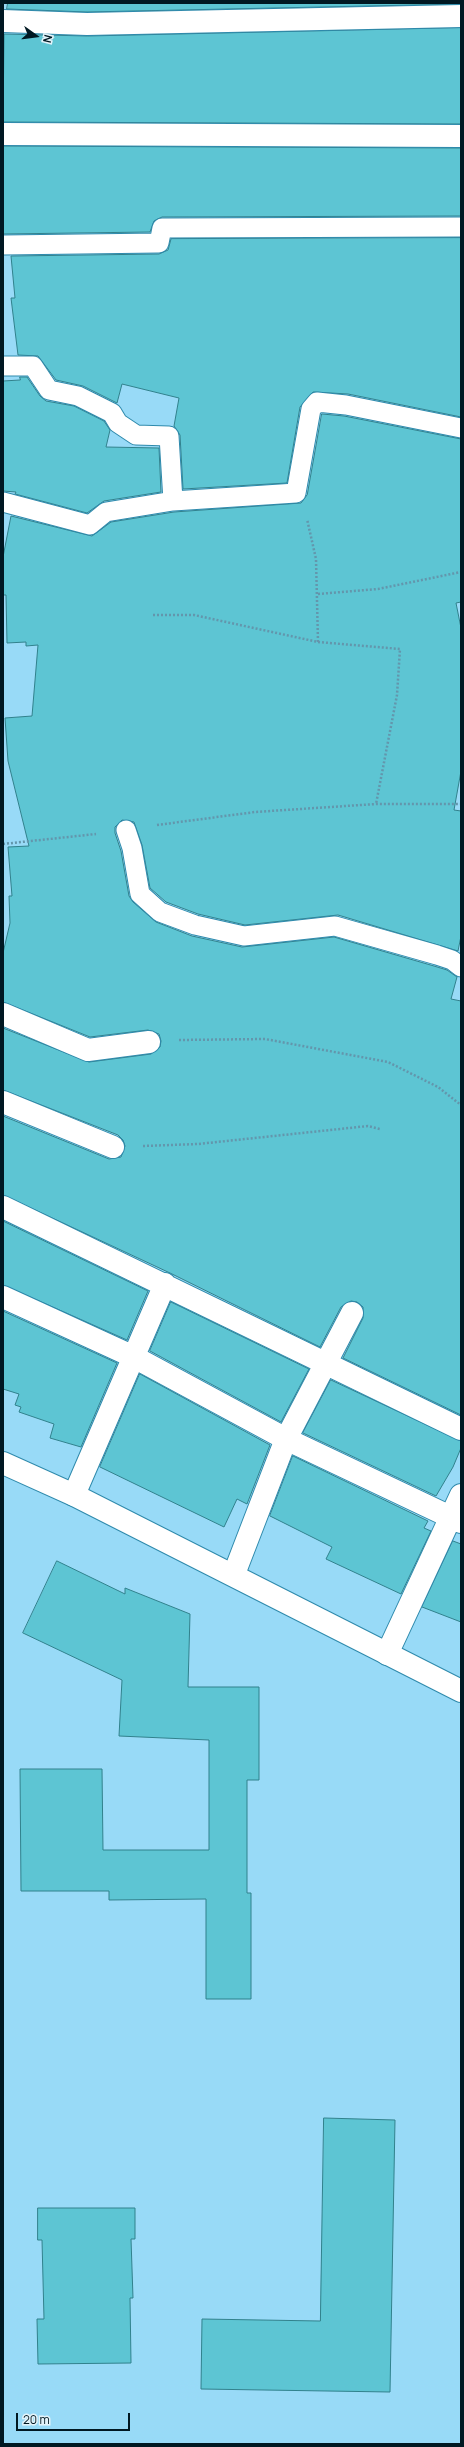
<!DOCTYPE html>
<style>
body{margin:0}
#map{position:relative;width:464px;height:2447px;overflow:hidden;background:#98daf7;font-family:Manrope,sans-serif}
canvas{display:block}
.frame{position:absolute;inset:0;border:4px solid #001822;pointer-events:none}
.north{position:absolute;left:16px;top:16px;width:40px;height:40px;-webkit-text-stroke:3px #e3f3fa;paint-order:stroke;rotate:104deg;font-size:11px;font-weight:700;line-height:16px;text-align:center;color:#001822}
.north::after{content:'';display:block;margin:auto;width:14px;height:18px;background:#001822;clip-path:polygon(50% 0,100% 100%,50% 72%,0 100%)}
.scale{position:absolute;left:16px;top:2413px;width:114px;height:18px;box-sizing:border-box;border:2px solid #001822;border-top:0;padding-left:5px;font-size:12px;line-height:14px;white-space:nowrap;color:#001822;-webkit-text-stroke:3px #e3f3fa;paint-order:stroke}
</style>
<div id="map">
<canvas width="464" height="2447"></canvas>
<div class="frame"></div>
<div class="north">N</div>
<div class="scale">20 m</div>
</div>
<script>
const g = document.querySelector('canvas').getContext('2d');
g.lineJoin = 'round';
function fillPath(path, color) {
  g.fillStyle = color;
  g.fill(path, 'evenodd');
}
function trace(path, color, width, dash) {
  g.strokeStyle = color;
  g.lineWidth = width;
  g.lineCap = dash ? 'butt' : 'round';
  g.setLineDash(dash || []);
  g.stroke(path);
}
const building = new Path2D(`
 M8,3H461V4L87,12L7,9Z
 M461,28V124L3,122L4,34L87,36Z
 M3,146L461,148V216L162,217L154,221L150,232L3,234Z
 M461,238V417L348,394L313,392L300,407L287,483L183,489L180,435L174,426L179,398L122,384L117,403L83,386L56,380L38,356L18,355L11,298H15L11,256L159,254L168,250L171,239Z
 M20,377H27L40,396L46,401L74,406L104,421L110,430L106,447L159,448L161,492L104,501L87,513L15,494L16,492L3,491V381L20,380Z
 M322,414L344,416L461,439V602L456,603L461,628V771L454,810L461,811V936L458,951L338,915L245,925L198,914L166,902L150,888L142,845L134,822L122,820L115,827V833L121,851L129,896L133,902L156,922L192,936L242,947L334,937L434,966L447,970L457,977L451,999L461,1001V1415L343,1358L363,1318V1307L357,1302L351,1301L341,1307L320,1347L170,1273L3,1195V1116L109,1159L121,1157L125,1146L123,1140L118,1135L3,1090V1028L89,1062L151,1054L160,1047L161,1041L159,1034L148,1030L90,1037L3,1002V953L10,923L9,896H12L8,847L29,846L8,761L5,718L32,716L38,645L26,646V642L7,643L6,595H3V557L11,516L92,536L111,522L174,512L301,503L307,495Z
 M3,1221L148,1291L127,1340L3,1285Z
 M171,1302L309,1369L281,1422L150,1351Z
 M3,1311L117,1363L81,1447L50,1438L54,1424L19,1412L21,1407L15,1405L19,1394L3,1389Z
 M140,1374L270,1445L247,1504L237,1499L224,1527L100,1467Z
 M331,1380L461,1441V1448L453,1467L436,1496L303,1433Z
 M293,1456L428,1521L424,1528L431,1531L401,1594L326,1559L332,1547L270,1516Z
 M453,1541L461,1544V1622L422,1607Z
 M57,1561L125,1594V1588L190,1614L188,1687H259V1780H247V1893H251V1999H206V1899L109,1900V1891H21L20,1769H102L103,1850H209V1740L119,1736L122,1680L23,1633Z
 M324,2118L395,2120L390,2392L201,2389L202,2319L320,2321Z
 M38,2208H135V2239H131L133,2298H130L131,2363L38,2364L37,2319H44L42,2240H38Z`);
fillPath(building, '#5dc5d3');
trace(building, '#31818c', 1);
const service = new Path2D(`
 M3,245L159,243L162,228L461,227
 M3,366H33L49,390L78,396L112,413L118,423L136,435L169,436L173,501
 M3,502L90,525L106,512L173,501L296,493L311,409L317,402L346,405L461,428
 M126,830L132,848L140,894L160,912L195,925L244,936L335,926L437,955L452,960L461,967`);
const minor = new Path2D(`
 M3,21L87,24L461,16
 M3,134L461,136
 M3,1014L88,1050L149,1042
 M3,1102L113,1147
 M3,1207L461,1429
 M3,1297L134,1357L286,1439L461,1522
 M74,1495L165,1284
 M234,1574L286,1439L352,1313
 M387,1654L461,1495`);
const tertiary = new Path2D(`
 M3,1463L74,1495L461,1691`);
trace(service, '#2f8aac', 21);
trace(minor, '#2f8aac', 24);
trace(tertiary, '#2f8aac', 24);
trace(new Path2D(`
 M318,594L378,589L461,572
 M153,615H194L318,642L316,559L307,519
 M318,642L400,649L397,695L376,804
 M157,825L255,812L376,804H461
 M3,844L96,834
 M179,1040L265,1039L388,1062L438,1087L461,1105
 M143,1146L198,1144L368,1126L380,1129`), '#6396ac', 2.5, [2, 2]);
trace(service, '#fff', 19);
trace(minor, '#fff', 22);
trace(tertiary, '#fff', 22);
</script>
